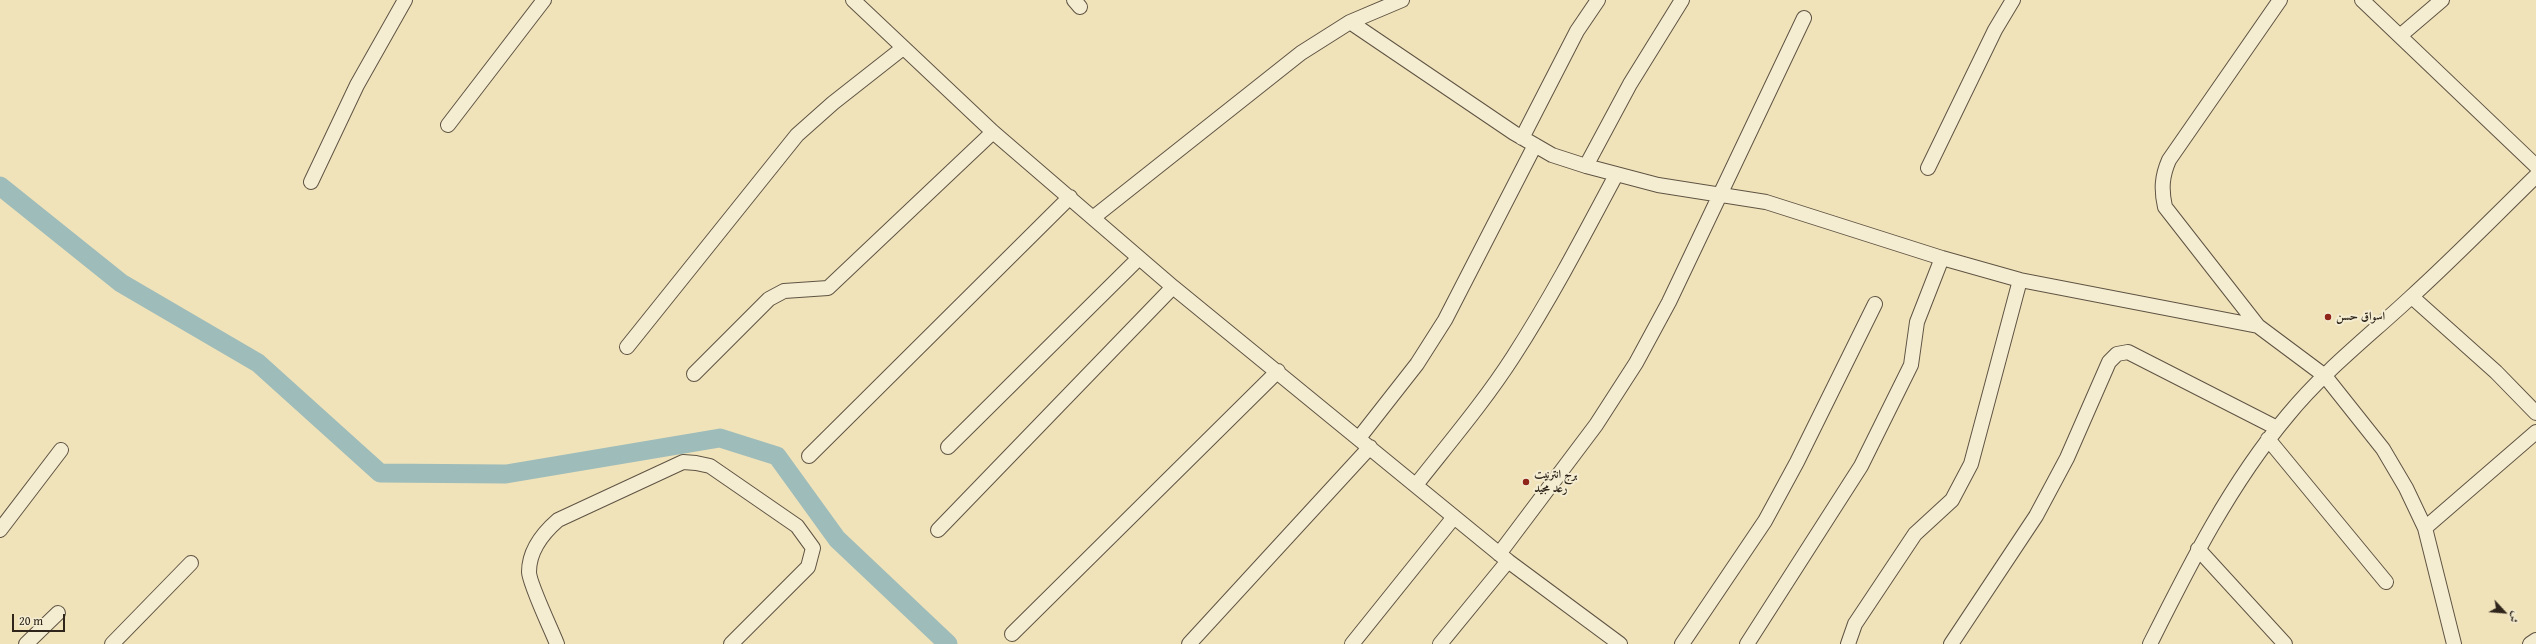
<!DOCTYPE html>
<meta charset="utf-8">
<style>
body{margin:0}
#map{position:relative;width:2536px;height:644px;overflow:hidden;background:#f0e3ba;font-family:"Gentium Book Plus",Amiri,serif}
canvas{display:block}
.north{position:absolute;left:2484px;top:592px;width:40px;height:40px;-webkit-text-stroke:3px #f5edd2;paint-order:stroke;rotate:116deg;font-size:11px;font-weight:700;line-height:16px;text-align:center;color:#2f251b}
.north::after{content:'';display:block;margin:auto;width:14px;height:18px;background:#2f251b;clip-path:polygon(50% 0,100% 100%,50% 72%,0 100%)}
.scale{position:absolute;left:12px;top:614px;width:53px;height:18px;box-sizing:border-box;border:2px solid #2f251b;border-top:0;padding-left:5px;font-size:12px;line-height:14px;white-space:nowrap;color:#2f251b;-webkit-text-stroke:3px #f5edd2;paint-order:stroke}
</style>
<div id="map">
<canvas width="2536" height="644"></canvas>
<div class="north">ش</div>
<div class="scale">20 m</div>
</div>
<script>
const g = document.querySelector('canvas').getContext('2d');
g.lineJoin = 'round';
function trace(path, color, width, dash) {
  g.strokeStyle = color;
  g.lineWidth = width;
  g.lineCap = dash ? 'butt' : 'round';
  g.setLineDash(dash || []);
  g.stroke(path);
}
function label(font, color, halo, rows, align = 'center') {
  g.font = font + ' "Gentium Book Plus",Amiri,serif';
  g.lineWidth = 4;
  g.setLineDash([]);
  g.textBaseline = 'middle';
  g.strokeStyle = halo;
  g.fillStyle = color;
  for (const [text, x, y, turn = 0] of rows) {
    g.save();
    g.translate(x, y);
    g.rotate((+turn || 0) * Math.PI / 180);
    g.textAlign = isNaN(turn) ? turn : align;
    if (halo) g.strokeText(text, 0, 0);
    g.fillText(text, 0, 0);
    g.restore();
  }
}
trace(new Path2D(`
 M0,186L121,283L258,363L380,473L506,474L720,438L777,456L837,539L948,644`), '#9ebcba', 19);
const street = new Path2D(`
 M853,0L993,132L1173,287L1508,561L1620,644
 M1074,0L1080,7
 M2362,0L2536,166
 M1350,22L1514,133L1552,155L1586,166L1658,185L1766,202L1942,258L2020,280L2258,326L2325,376L2383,449L2406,488L2425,528L2454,644
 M2401,35L2442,0
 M448,125L544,0
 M1522,138L1577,31L1598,0
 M1586,166L1630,84L1682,0
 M1928,168L1995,30L2013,0
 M311,182L357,85L405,0
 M1094,217L1301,53L1350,22L1402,0
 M2412,297L2496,372L2536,413
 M2258,326L2165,207C2161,189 2162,176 2169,160L2280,0
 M627,347L797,135L833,103L903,48
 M694,374L769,299L784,291L828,288L993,132
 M1359,438L1417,364L1445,320L1535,145
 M2268,439L2386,582
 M948,447L1139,258
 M809,456L1070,197
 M1416,485C1449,443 1484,402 1513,357C1551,298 1583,237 1616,175
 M2425,528L2536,432
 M0,530L61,450
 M938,530L1173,287
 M2198,549L2285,644
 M1499,554L1596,425L1636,363L1669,302L1804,18
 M1012,634L1278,371
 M26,644L58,613
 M112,644L191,563
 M557,644C552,631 529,583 529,572C529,551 543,533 558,520L683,462L696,463L710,466L797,526L813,548L808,567L731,644
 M1189,644L1370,447
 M1352,644L1454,517
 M1440,644L1508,561
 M1682,644L1765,521L1797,462L1875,304
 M1747,644L1861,466L1911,365L1917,322L1942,258
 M1848,644L1855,624L1915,534L1952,500L1971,464L2020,280
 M1951,644L2036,516L2067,458L2109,362L2117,354L2128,352L2277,428
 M2150,644C2190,564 2230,484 2288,415C2323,372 2369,336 2410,298C2453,259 2494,217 2536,176
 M2530,644L2536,640`);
trace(street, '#5f5443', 16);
trace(street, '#f5edd2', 14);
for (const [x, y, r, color] of [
 [2328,317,4,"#8f2418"],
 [1526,482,4,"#8f2418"]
]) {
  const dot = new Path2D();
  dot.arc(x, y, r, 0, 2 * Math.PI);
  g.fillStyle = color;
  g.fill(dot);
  trace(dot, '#f5edd2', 1.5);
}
label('bold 12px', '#2f251b', '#f5edd2', [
 ["اسواق حسن",2336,317],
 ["برج انترنيت",1534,475],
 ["رعد مجيد",1534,489]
], 'left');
</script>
